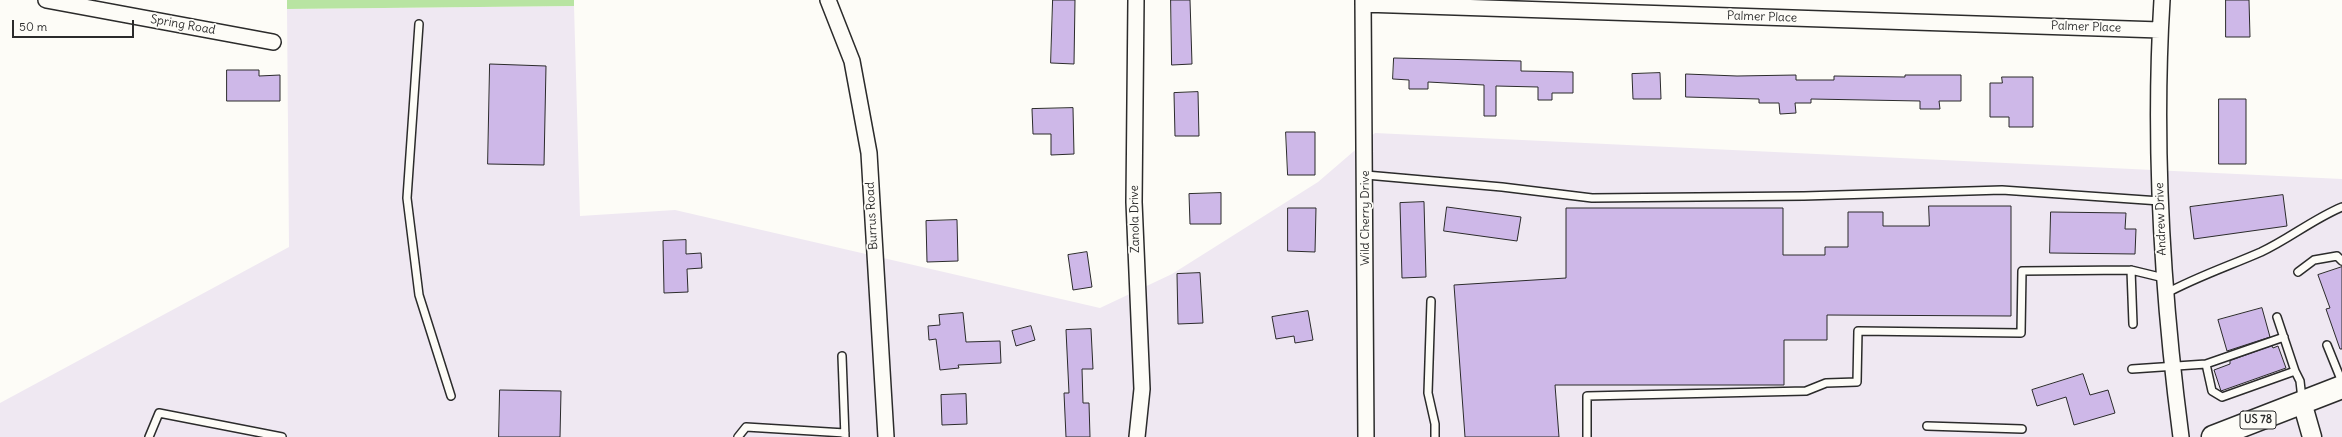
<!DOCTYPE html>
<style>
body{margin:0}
#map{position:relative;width:2342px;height:437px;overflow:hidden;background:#fdfcf7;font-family:Delius,sans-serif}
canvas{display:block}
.scale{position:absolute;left:12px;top:20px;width:122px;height:18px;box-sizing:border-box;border:2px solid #2b2b2b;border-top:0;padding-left:5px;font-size:12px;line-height:14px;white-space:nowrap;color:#2b2b2b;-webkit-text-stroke:3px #fdfcf7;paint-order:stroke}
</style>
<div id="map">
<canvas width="2342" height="437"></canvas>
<div class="scale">50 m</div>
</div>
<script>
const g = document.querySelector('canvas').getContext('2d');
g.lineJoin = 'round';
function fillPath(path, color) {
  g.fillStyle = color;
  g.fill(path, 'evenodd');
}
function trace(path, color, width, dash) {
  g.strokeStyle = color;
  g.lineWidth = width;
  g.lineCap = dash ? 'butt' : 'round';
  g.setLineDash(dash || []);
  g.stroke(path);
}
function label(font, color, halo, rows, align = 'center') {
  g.font = font + ' Delius,sans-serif';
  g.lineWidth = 3.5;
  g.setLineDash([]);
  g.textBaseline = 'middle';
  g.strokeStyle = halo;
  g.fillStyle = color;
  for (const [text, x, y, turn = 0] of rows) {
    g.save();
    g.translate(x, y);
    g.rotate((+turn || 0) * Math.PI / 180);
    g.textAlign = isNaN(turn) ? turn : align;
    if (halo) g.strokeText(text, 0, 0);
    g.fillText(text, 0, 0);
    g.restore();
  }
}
fillPath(new Path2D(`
 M574,6L580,216L675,210L1100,308L1172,274L1318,182L1375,133L2342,179V437H0V403L289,247L287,9Z`), '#efe8f2');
fillPath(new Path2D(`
 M287,0H574V6L287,9Z`), '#b8e4a2');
const building = new Path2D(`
 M1053,0H1075L1074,64L1051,63Z
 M1171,0H1190L1192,64L1172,65Z
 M2226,0H2249L2250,37H2226Z
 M1394,58L1521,61V71L1573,72V93H1552V100H1538V87L1496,86V116H1484V85L1428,82V89H1409V80L1393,79Z
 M490,64L546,66L544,165L488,164Z
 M227,70H259V76L280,75V101H227Z
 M1660,73L1661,99H1633L1632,74Z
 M1686,74L1737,76L1796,75V80H1834V76L1905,77V75H1961V101H1939L1940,109H1920V101L1811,99V103H1795L1796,113L1780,114L1779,103H1759V99L1686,97Z
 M2002,77H2033V127H2009V117H1990V83H2002Z
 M1198,92L1199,136H1175L1174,93Z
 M2219,99H2246V164H2219Z
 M1073,108L1074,154L1051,155V134H1033L1032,109Z
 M1286,132H1315V175H1288Z
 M1221,193V224H1190L1189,194Z
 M2283,195L2287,226L2194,239L2190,207Z
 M1424,202L1426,277L1402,278L1400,203Z
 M1929,206H2011V316L1827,315V340H1784V385H1555L1559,437H1465L1454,285L1566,278V208H1783V255H1825V247H1848V212H1883V226H1929Z
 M1447,207L1521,217L1517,241L1444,231Z
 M1288,208H1316L1315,252L1288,251Z
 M2051,212L2126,213L2125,229H2136L2135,254L2050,253Z
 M957,220L958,261L927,262L926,221Z
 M686,240V254L701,253L702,268L687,269L688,292L664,293L663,241Z
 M1087,252L1092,287L1073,290L1068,255Z
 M2342,267V349H2340L2326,309L2330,308L2318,275Z
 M1200,273L1203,323L1178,324L1177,274Z
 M2262,308L2270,337L2227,351L2218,320Z
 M1308,311L1313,340L1295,343L1294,336L1276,339L1272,317Z
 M963,313L966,342L1000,341L1001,363L958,365L959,368L940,370L936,339L929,340L928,326L940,325L939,315Z
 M1031,326L1035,340L1016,346L1012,331Z
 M1091,329L1093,369H1082L1083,403H1089L1090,437H1066L1064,393H1069L1066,330Z
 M2272,346L2273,348L2278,346L2286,368L2221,391L2214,370L2230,364V361Z
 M2083,374L2090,395L2108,390L2115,413L2074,425L2066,397L2037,406L2032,390Z
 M500,390L561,391L560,437H499Z
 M966,394L967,424L942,425L941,395Z`);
fillPath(building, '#ceb8e8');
trace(building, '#2b2b2b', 1);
const service = new Path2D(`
 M419,24L407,198L419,295L451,396
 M1366,175L1502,187L1592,198L1804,196L2002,190L2160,201
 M2131,270L2133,324
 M2298,272L2314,260L2337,256L2342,261
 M2165,294C2196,277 2229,266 2261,252C2289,239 2313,219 2342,207
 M1431,301L1428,393L1435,424V437
 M2277,317L2295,371
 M2327,345L2342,382
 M842,356L845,437
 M2206,364L2284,337
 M2132,369L2206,364L2212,391L2222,397L2295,371L2300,381L2302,399
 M1927,426L2022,429
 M149,437L159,413L282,437
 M738,437L746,427L845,433
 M1587,437V396L1806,391L1826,383L1857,382L1858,331L2021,333L2022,271L2131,270L2164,278`);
const minor = new Path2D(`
 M46,0L273,42
 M828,0L852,61L869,153L886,437
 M1136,0L1134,202L1142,389L1137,437
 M1363,0L1366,437
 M2162,0C2153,146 2162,292 2181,437
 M1363,4L2160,30`);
const tertiary = new Path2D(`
 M2302,402L2312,437`);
const primary = new Path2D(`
 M2213,437L2342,387`);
trace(service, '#2b2b2b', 10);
trace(minor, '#2b2b2b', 18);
trace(tertiary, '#2b2b2b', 21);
trace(primary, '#2b2b2b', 25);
trace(service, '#fdfcf7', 7);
trace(minor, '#fdfcf7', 15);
trace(tertiary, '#fdfcf7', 18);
trace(primary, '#fdfcf7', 22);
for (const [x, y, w] of [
 [2258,420,36]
]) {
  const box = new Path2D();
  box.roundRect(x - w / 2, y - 9, w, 18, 3);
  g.fillStyle = '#fdfcf7';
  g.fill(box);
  trace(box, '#2b2b2b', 1);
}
label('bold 11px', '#2b2b2b', null, [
 ["US 78",2258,420]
]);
label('12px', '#2b2b2b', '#fdfcf7', [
 ["Palmer Place",1762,17,2],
 ["Spring Road",183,25,10],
 ["Palmer Place",2086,27,2],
 ["Burrus Road",872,216,-93],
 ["Wild Cherry Drive",1366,218,-90],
 ["Zanola Drive",1135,219,-91],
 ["Andrew Drive",2161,219,-92]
]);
</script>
